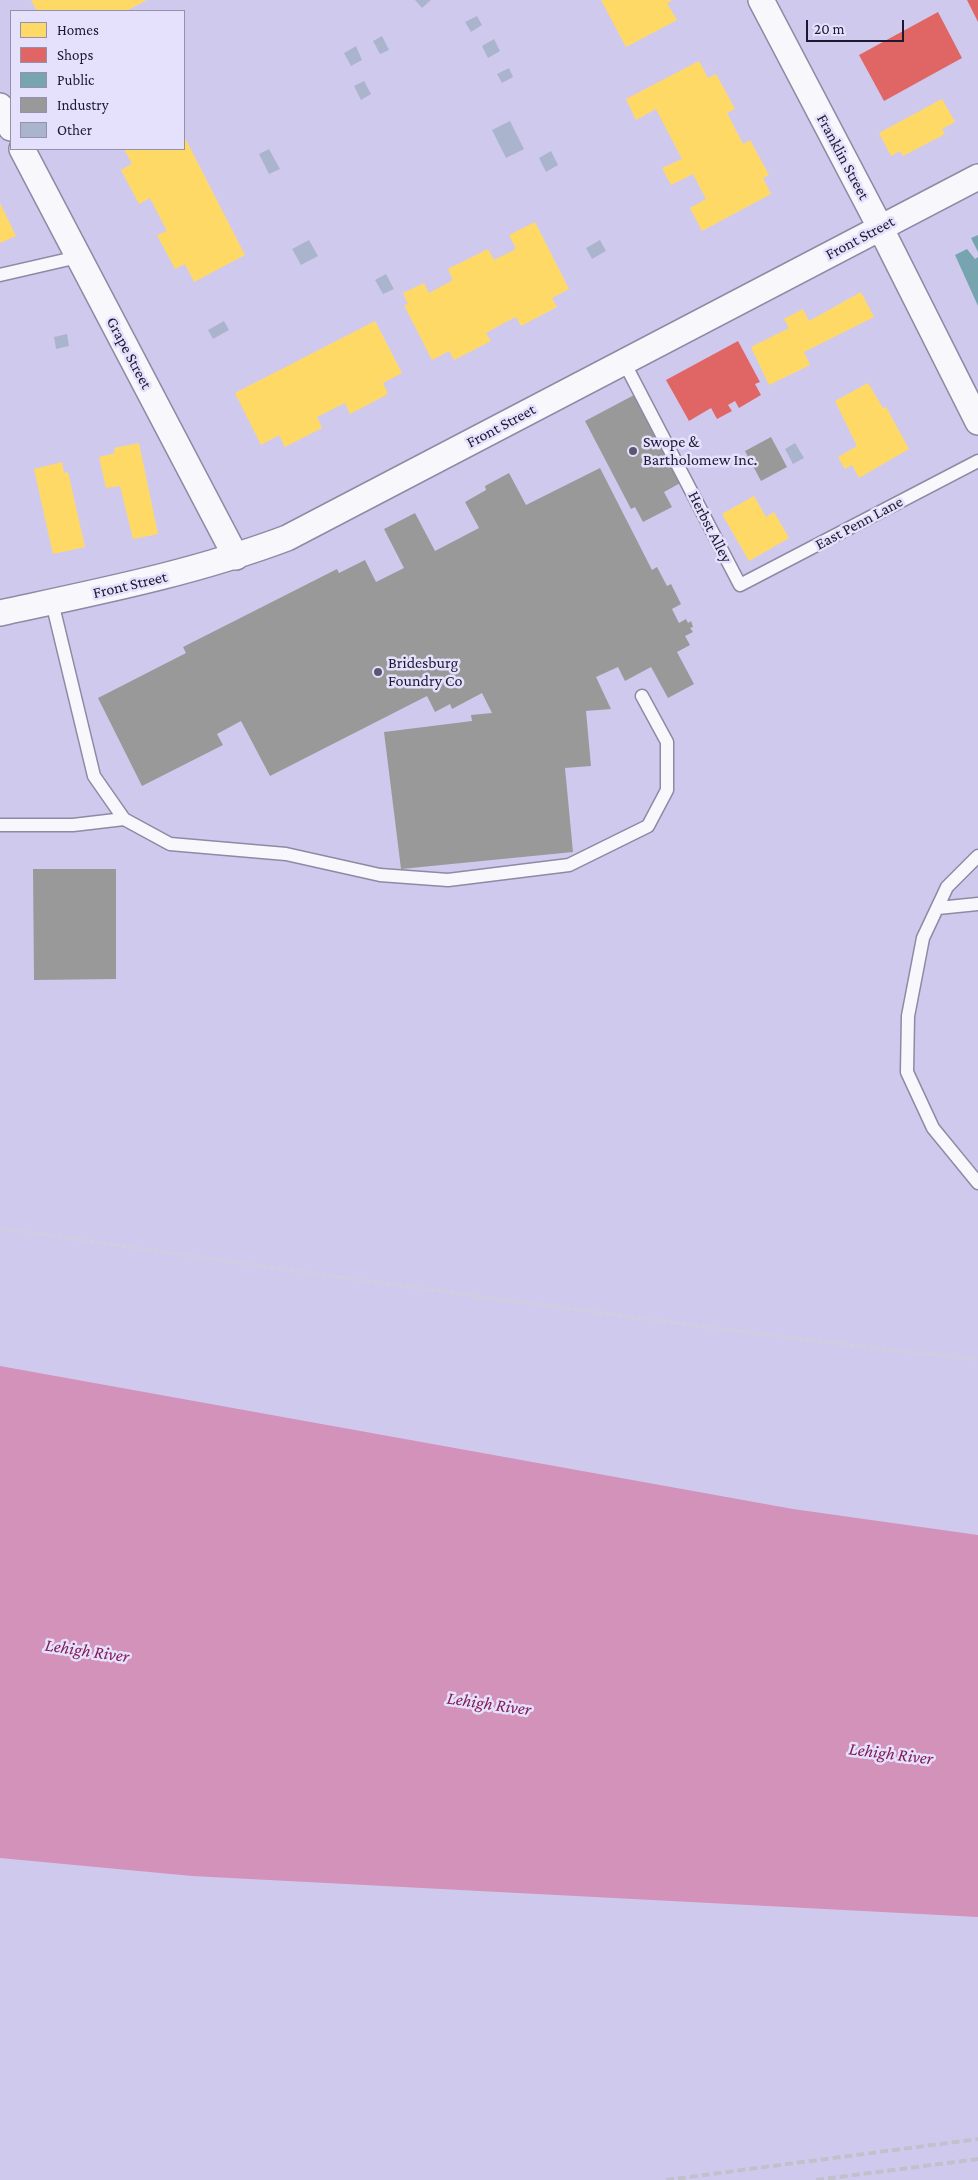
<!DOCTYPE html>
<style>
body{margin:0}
#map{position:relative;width:978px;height:2180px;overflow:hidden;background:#d0c9ee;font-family:"Crimson Pro",serif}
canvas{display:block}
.legend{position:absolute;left:10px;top:10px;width:175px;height:140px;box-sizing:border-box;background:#e5e1fd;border:1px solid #9591ab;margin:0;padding:6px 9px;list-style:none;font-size:15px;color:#1d1830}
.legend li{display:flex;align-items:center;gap:10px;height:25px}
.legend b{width:25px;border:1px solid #9591ab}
.scale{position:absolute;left:806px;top:20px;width:98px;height:22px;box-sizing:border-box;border:2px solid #1d1830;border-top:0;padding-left:6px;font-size:15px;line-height:18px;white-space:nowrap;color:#1d1830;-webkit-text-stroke:4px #e5e1fd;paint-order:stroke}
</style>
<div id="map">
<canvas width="978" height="2180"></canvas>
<ul class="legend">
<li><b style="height:14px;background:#ffd966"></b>Homes</li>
<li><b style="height:14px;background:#e06666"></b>Shops</li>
<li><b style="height:14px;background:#76a5af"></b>Public</li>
<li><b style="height:14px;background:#999"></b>Industry</li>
<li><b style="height:14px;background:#aab5cd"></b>Other</li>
</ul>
<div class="scale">20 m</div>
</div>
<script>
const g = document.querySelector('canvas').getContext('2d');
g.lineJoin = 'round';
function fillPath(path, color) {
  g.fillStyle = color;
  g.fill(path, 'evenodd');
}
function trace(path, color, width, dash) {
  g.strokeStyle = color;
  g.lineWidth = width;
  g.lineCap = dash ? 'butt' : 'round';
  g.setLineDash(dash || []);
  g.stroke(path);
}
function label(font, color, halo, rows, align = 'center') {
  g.font = font + ' "Crimson Pro",serif';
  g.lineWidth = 5;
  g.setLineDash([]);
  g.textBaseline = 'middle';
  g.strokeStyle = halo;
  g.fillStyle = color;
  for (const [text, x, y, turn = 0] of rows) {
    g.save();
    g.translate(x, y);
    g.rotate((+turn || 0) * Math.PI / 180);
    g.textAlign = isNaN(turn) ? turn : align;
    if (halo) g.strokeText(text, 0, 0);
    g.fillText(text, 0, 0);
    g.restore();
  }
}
fillPath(new Path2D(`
 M0,1366L793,1509L978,1535V1917L192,1876L0,1858Z`), '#d392ba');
fillPath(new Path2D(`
 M31,0H147L126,11H37Z
 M601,0H673L667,3L677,20L626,47Z
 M699,61L708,78L716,74L735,109L727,113L743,144L750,140L769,175L763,178L771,194L702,231L690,208L706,199L693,174L671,185L662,168L682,159L656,109L636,120L626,99Z
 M942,99L955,122L942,129L945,134L903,156L900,151L891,156L879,133Z
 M184,136L245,255L194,282L185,264L175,269L167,254L157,235L167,231L150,198L139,204L121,170L132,164L124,149H184Z
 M0,203L16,236L0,243Z
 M535,222L569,289L552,298L557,307L521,326L516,317L504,323L486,333L491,341L454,360L449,351L432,360L404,305L408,304L403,293L424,283L429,293L444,285L453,280L448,269L488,249L494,260L516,249L509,235Z
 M861,292L874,317L804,352L810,365L769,385L751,347L789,328L784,319L803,309L809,321Z
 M375,321L402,373L383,383L388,394L350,414L345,403L317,417L322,428L285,447L279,435L261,445L235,393Z
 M868,383L883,408L886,407L909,449L859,478L852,465L845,469L838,457L857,446L835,401Z
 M139,443L158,534L133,539L120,486L106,488L99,457L115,453L114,448Z
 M62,462L64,473L68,472L85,547L53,554L34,469Z
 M754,496L766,517L774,512L789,538L749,561L722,514Z`), '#ffd966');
fillPath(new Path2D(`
 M967,0H978V22Z
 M938,12L962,58L884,101L859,55Z
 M738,341L760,382L755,384L761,395L739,408L735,401L728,405L732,411L717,419L711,408L689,421L666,380Z`), '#e06666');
fillPath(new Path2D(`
 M978,235V252L971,238Z
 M967,249L975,259L978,257V306L955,255Z`), '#76a5af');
fillPath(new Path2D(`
 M636,394L682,482L664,492L672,507L643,522L635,507L631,509L585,421Z
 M771,437L787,467L761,481L745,451Z
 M600,468L652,570L657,567L667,586L671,584L681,604L672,609L679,623L686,619L688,623L691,621L693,627L690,628L693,632L685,636L690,645L677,652L694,684L668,698L651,667L625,681L618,667L596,677L611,709L586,711L591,766L565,768L573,852L401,869L384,732L472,721L471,715L492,713L482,693L452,709L450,704L435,712L427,696L270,776L241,721L217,734L223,745L142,786L98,698L186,653L183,647L337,569L339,573L365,560L376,582L404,568L384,529L415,513L435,551L479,528L465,502L486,490L485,486L509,473L526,505Z
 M33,869H116V979L34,980Z`), '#999');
fillPath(new Path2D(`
 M415,0H431L422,8Z
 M477,16L482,25L471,32L465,22Z
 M382,36L389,50L380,54L373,41Z
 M494,39L500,51L488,58L482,46Z
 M356,46L362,60L351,66L344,53Z
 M509,68L513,77L502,83L497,74Z
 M364,81L371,94L361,100L354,86Z
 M510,121L524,149L506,158L492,130Z
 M269,149L280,169L269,174L259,154Z
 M551,151L558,165L546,172L539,158Z
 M309,240L318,256L301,265L292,249Z
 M600,240L606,251L592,259L586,248Z
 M386,274L394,289L383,294L375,280Z
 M224,321L229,330L213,339L208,330Z
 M67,334L69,346L56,349L54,337Z
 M795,443L804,458L793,464L785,449Z`), '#aab5cd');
const lane = new Path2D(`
 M0,275L78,257
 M624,362L740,585L978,461
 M52,602L94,776L124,819L170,844L286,854L380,875L448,880L569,865L648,826L667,790V742L642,696
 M0,825H73L124,819
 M978,856L947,887L923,938L908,1016L907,1072L933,1128L978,1183
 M938,908L978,904`);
const street = new Path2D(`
 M761,0L880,227L978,422
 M0,106L11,128
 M22,149L236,557
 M0,613C97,592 194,573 287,538L978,177`);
trace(lane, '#8f89a4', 15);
trace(street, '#8f89a4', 28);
trace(new Path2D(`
 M0,1228C325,1276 651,1322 978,1360`), '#d1cfda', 3, [4, 2.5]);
trace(lane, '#f8f7fc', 12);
trace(street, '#f8f7fc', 25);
trace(new Path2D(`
 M666,2180L978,2139
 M816,2180L978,2159`), '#c2c0ca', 4, [8, 4]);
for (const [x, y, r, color] of [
 [633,451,5,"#5c5672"],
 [378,672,5,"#5c5672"]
]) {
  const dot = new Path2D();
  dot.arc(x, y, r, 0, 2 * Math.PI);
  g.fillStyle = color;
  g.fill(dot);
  trace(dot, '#e5e1fd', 2);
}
label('16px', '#1d1830', '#e5e1fd', [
 ["Franklin Street",843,157,62],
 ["Front Street",860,238,-28],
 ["Grape Street",129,353,62],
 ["Front Street",501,426,-28],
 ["East Penn Lane",859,523,-28],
 ["Herbst Alley",710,527,63],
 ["Front Street",130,585,-13]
]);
label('16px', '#1d1830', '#e5e1fd', [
 ["Swope &",643,442],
 ["Bartholomew Inc.",643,460],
 ["Bridesburg",388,663],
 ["Foundry Co",388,681]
], 'left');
label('italic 18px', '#831953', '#e5e1fd', [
 ["Lehigh River",87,1651,8],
 ["Lehigh River",489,1704,8],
 ["Lehigh River",891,1754,7]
]);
</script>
